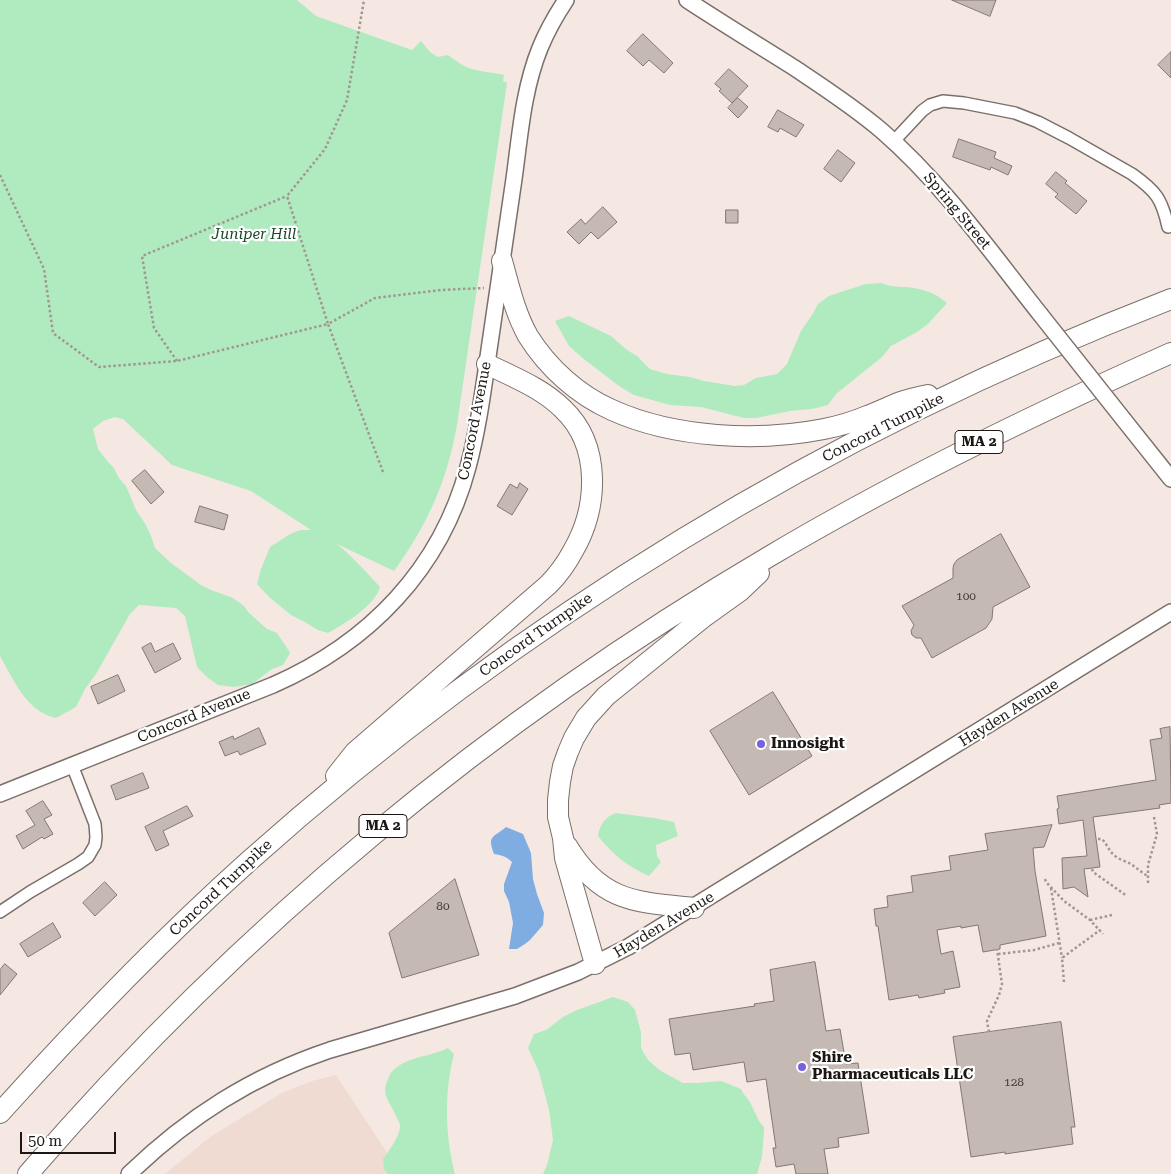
<!DOCTYPE html>
<style>
body{margin:0}
#map{position:relative;width:1171px;height:1174px;overflow:hidden;background:#f5e8e2;font-family:"Roboto Serif",serif}
canvas{display:block}
.scale{position:absolute;left:20px;top:1132px;width:96px;height:22px;box-sizing:border-box;border:2px solid #1c1715;border-top:0;padding-left:6px;font-size:15px;line-height:18px;white-space:nowrap;color:#1c1715;-webkit-text-stroke:4px #fff;paint-order:stroke}
</style>
<div id="map">
<canvas width="1171" height="1174"></canvas>
<div class="scale">50 m</div>
</div>
<script>
const g = document.querySelector('canvas').getContext('2d');
g.lineJoin = 'round';
function fillPath(path, color) {
  g.fillStyle = color;
  g.fill(path, 'evenodd');
}
function trace(path, color, width, dash) {
  g.strokeStyle = color;
  g.lineWidth = width;
  g.lineCap = dash ? 'butt' : 'round';
  g.setLineDash(dash || []);
  g.stroke(path);
}
function label(font, color, halo, rows, align = 'center') {
  g.font = font + ' "Roboto Serif",serif';
  g.lineWidth = 4.5;
  g.setLineDash([]);
  g.textBaseline = 'middle';
  g.strokeStyle = halo;
  g.fillStyle = color;
  for (const [text, x, y, turn = 0] of rows) {
    g.save();
    g.translate(x, y);
    g.rotate((+turn || 0) * Math.PI / 180);
    g.textAlign = isNaN(turn) ? turn : align;
    if (halo) g.strokeText(text, 0, 0);
    g.fillText(text, 0, 0);
    g.restore();
  }
}
fillPath(new Path2D(`
 M336,1075L401,1174H165L210,1137L282,1093L312,1081Z`), '#efdbd1');
fillPath(new Path2D(`
 M0,0H297L316,16L412,50L421,41L431,53L438,57L448,55C455,60 461,65 469,68C480,72 492,72 504,75L503,81L507,83L457,425C447,481 428,524 394,571L337,544C353,557 365,571 380,587C375,606 344,624 328,633L318,630L303,621L291,615L269,597L257,584L261,569L270,547L290,534L301,530H311L251,491L172,465L123,419L115,417L103,421L93,429L98,449L108,462L114,468L119,478L126,486L136,510L146,525L151,536L155,548L171,563L201,585L211,590L233,598L244,606L249,613L267,629L277,633L289,651L290,653L283,665L272,669L252,684L234,687L218,685L208,678L197,667L185,616L176,608L139,605L130,614L96,674L85,689L76,707L56,718C51,717 46,715 41,712C22,700 12,677 1,658L0,655Z
 M882,283C890,287 893,286 902,287C918,287 935,292 947,303L928,324L917,332L891,346L882,357L836,394L828,405L812,409L790,411L756,418H744L701,407L670,405L634,395L619,386L585,360L569,346L555,321L569,316L611,336L627,350L637,356L650,369L667,374L690,377L704,381L735,386L744,385L756,378L777,374L787,364L801,331L812,315L818,304L829,296L847,290L866,284Z
 M616,813L654,818L674,822L678,836L656,845L657,856L661,862L649,876C627,866 613,855 598,836C600,824 605,817 616,813Z
 M613,997L628,1002L635,1010L641,1032V1047L643,1052L649,1061L661,1071L683,1083H697L721,1081L741,1089L743,1093L750,1102L759,1121L764,1127V1131L762,1157L757,1174H543L547,1165L553,1140L549,1110L539,1072L528,1048L534,1034L546,1030L563,1017L577,1010Z
 M448,1048L454,1054C444,1093 445,1135 455,1174H388L384,1169L383,1159C388,1152 401,1135 400,1125C399,1122 398,1120 397,1118C391,1103 380,1095 388,1079C390,1073 393,1070 397,1067C412,1056 432,1056 448,1048Z`), '#b0ebc0');
fillPath(new Path2D(`
 M506,827L523,834L531,853L533,879L537,894L544,913L543,925L530,940L525,944L517,949H509L513,923L509,902L504,891V884L512,862C507,857 502,855 494,854C487,835 493,838 506,827Z`), '#7fade1');
const building = new Path2D(`
 M952,0H996L990,16Z
 M643,34L673,63L664,73L649,60L643,66L627,51Z
 M1171,52V78L1158,65Z
 M729,69L748,86L732,103L719,91L721,89L715,84Z
 M738,98L748,107L738,118L728,108Z
 M778,110L804,125L796,137L780,128L778,132L768,127Z
 M959,139L996,152L994,158L1012,166L1008,175L991,167L990,170L953,157Z
 M838,150L855,163L841,182L824,169Z
 M1056,172L1067,181L1065,183L1087,201L1076,214L1055,197L1058,194L1046,184Z
 M603,207L617,222L598,239L591,232L579,244L567,232L581,219L585,224Z
 M726,210H738V223H726Z
 M145,470L164,492L151,504L132,481Z
 M520,483L528,489L512,515L497,506L510,484L517,488Z
 M200,506L228,515L224,530L195,522Z
 M1001,534L1030,587L993,607L992,619L986,628L932,658L921,638H916L912,635L911,631L914,625L902,606L953,578V568L954,564L957,560Z
 M151,643L155,652L173,643L181,659L155,673L142,648Z
 M118,675L125,691L98,704L91,687Z
 M773,692L812,756L749,795L710,731Z
 M1170,727L1171,803L1159,805L1160,808L1093,817L1100,867L1084,869L1088,897L1074,887L1063,889L1062,858L1087,856L1083,820L1059,824L1057,809L1059,808L1057,796L1156,780L1150,740L1162,738L1160,729Z
 M259,728L266,744L240,755L238,751L225,756L219,742L233,736L234,739Z
 M143,773L149,788L116,800L111,786Z
 M43,801L52,815L44,819L53,834L44,839L42,837L23,849L16,836L35,825L26,811Z
 M187,806L193,816L163,831L169,845L156,851L145,827Z
 M1052,825L1044,847L1033,848L1035,871L1046,936L1000,945V949L983,952L978,925L961,928V926L937,930L941,954L953,951L960,987L944,990L945,993L919,998L918,995L889,1000L878,926H876L874,909L888,907L887,896L913,892L911,876L951,870L949,856L988,850L985,834Z
 M455,879L479,955L402,978L389,933Z
 M105,882L117,895L95,916L83,903Z
 M53,923L61,937L28,957L20,944Z
 M815,962L826,1031L840,1029L846,1064L858,1063L869,1133L838,1138L839,1147L824,1149L828,1174H796L794,1164L776,1167L773,1148H776L766,1079L747,1082L744,1062L693,1070L690,1053L675,1055L669,1019L755,1006L754,1004L774,1001L770,970Z
 M5,964L17,974L0,995V970Z
 M1061,1022L1075,1127H1071L1073,1144L1005,1154V1152L971,1157L953,1037Z`);
fillPath(building, '#c5b9b3');
trace(building, '#827771', 1);
const street = new Path2D(`
 M894,141L922,111L930,105L943,101L964,103L1015,113L1038,122L1069,138L1132,174C1156,191 1162,199 1168,227
 M0,912L30,892L78,864L88,857L95,845L96,837L95,824L72,765`);
const secondary = new Path2D(`
 M687,0C722,23 758,45 793,67C823,87 854,107 882,131C943,184 990,251 1040,314
 M1124,420L1171,479
 M0,794L273,685C369,643 441,569 468,467C479,426 484,384 490,343C498,288 506,234 514,179C520,136 523,90 540,48C547,31 556,15 566,0
 M129,1174C188,1117 252,1076 330,1050L515,996L578,972L628,947L1171,612`);
const highway = new Path2D(`
 M502,261C509,286 515,313 528,336C548,368 578,395 612,410C674,438 758,442 824,429C839,426 853,422 867,416C878,412 888,407 898,403C908,399 918,397 928,395
 M336,776L355,752L548,585C558,575 566,564 573,551C598,508 602,446 563,409C542,388 513,377 487,364
 M567,846C601,902 635,902 694,908
 M595,964L565,858L563,838L558,817V800L560,782L563,766L568,752L574,738L586,718L606,696L705,616L740,591L759,573
 M0,1113C79,1025 161,940 249,861C521,618 831,430 1171,299
 M28,1174C239,929 491,720 770,556C900,479 1034,414 1171,353`);
trace(street, '#7a6f6a', 14);
trace(secondary, '#7a6f6a', 18);
trace(highway, '#7a6f6a', 22);
trace(new Path2D(`
 M0,175L44,269L53,333L99,367L177,361L328,324L287,196L325,149L347,100L364,0
 M177,361L154,328L142,256L287,196
 M383,472L328,324L375,298L441,290L484,288
 M1098,839H1102C1107,844 1109,851 1114,855C1119,860 1126,861 1131,864C1137,868 1142,873 1148,876
 M1092,869L1093,872L1127,896
 M1045,879L1046,882L1064,901L1090,920L1103,934
 M1148,883V865L1157,834L1154,817
 M1051,888L1062,958
 M1090,920L1112,915
 M998,954L1034,950L1059,943
 M1064,982L1062,958L1100,930
 M989,1032L987,1021L999,995L1002,984L997,949`), '#a09692', 2.5, [2.5, 2.5]);
trace(street, '#fff', 11);
trace(secondary, '#fff', 15);
trace(highway, '#fff', 20);
const secondaryBridge = new Path2D(`
 M1040,314L1124,420`);
trace(secondaryBridge, '#7a6f6a', 18, []);
trace(secondaryBridge, '#fff', 15);
for (const [x, y, r, color] of [
 [761,744,5,"#7761dc"],
 [802,1067,5,"#7761dc"]
]) {
  const dot = new Path2D();
  dot.arc(x, y, r, 0, 2 * Math.PI);
  g.fillStyle = color;
  g.fill(dot);
  trace(dot, '#fff', 2);
}
label('12px', '#46403c', null, [
 ["100",966,596],
 ["80",443,906],
 ["128",1014,1082]
]);
for (const [x, y, w] of [
 [979,442,48],
 [383,826,48]
]) {
  const box = new Path2D();
  box.roundRect(x - w / 2, y - 11.5, w, 23, 4);
  g.fillStyle = '#fff';
  g.fill(box);
  trace(box, '#1c1715', 1);
}
label('bold 14px', '#1c1715', null, [
 ["MA 2",979,442],
 ["MA 2",383,826]
]);
label('15px', '#1c1715', '#fff', [
 ["Spring Street",957,211,50],
 ["Concord Avenue",475,421,-79],
 ["Concord Turnpike",883,428,-27],
 ["Concord Turnpike",536,635,-35],
 ["Hayden Avenue",1009,713,-32],
 ["Concord Avenue",194,716,-22],
 ["Concord Turnpike",221,888,-43],
 ["Hayden Avenue",664,925,-31]
]);
label('italic 15px', '#19472a', '#fff', [
 ["Juniper Hill",254,235]
]);
label('bold 15px', '#1c1715', '#fff', [
 ["Innosight",771,744],
 ["Shire",812,1058],
 ["Pharmaceuticals LLC",812,1075]
], 'left');
</script>
